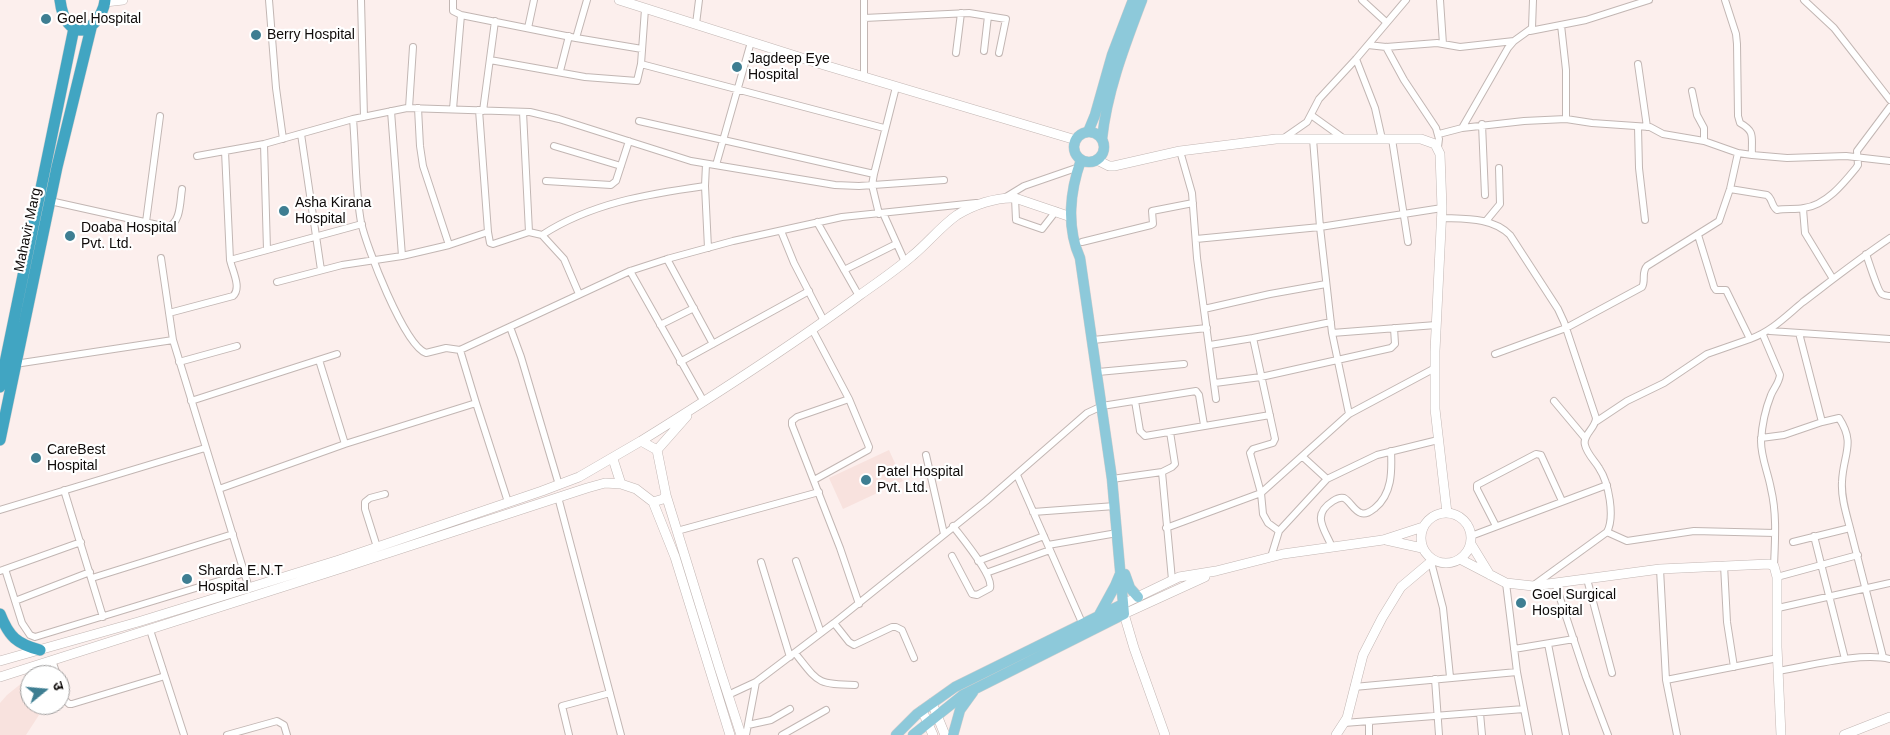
<!DOCTYPE html>
<meta charset="utf-8">
<style>
body{margin:0}
#map{position:relative;width:1890px;height:735px;overflow:hidden;background:#fcefed;font-family:Arial,"Noto Sans Devanagari",sans-serif}
canvas{display:block}
.north{position:absolute;left:20px;top:665px;width:50px;height:50px;box-sizing:border-box;background:#fff;border:1px solid #9f9d9d;border-radius:50%;rotate:73deg;font-size:14px;font-weight:700;line-height:20px;text-align:center;color:#0f0b0a}
.north::after{content:'';display:block;margin:auto;width:18px;height:22px;background:#3e7e92;clip-path:polygon(50% 0,100% 100%,50% 72%,0 100%)}
</style>
<div id="map">
<canvas width="1890" height="735"></canvas>
<div class="north">उ</div>
</div>
<script>
const g = document.querySelector('canvas').getContext('2d');
g.lineJoin = 'round';
function fillPath(path, color) {
  g.fillStyle = color;
  g.fill(path, 'evenodd');
}
function trace(path, color, width, dash) {
  g.strokeStyle = color;
  g.lineWidth = width;
  g.lineCap = dash ? 'butt' : 'round';
  g.setLineDash(dash || []);
  g.stroke(path);
}
function label(font, color, halo, rows, align = 'center') {
  g.font = font + ' Arial,sans-serif';
  g.lineWidth = 4.5;
  g.setLineDash([]);
  g.textBaseline = 'middle';
  g.strokeStyle = halo;
  g.fillStyle = color;
  for (const [text, x, y, turn = 0] of rows) {
    g.save();
    g.translate(x, y);
    g.rotate((+turn || 0) * Math.PI / 180);
    g.textAlign = isNaN(turn) ? turn : align;
    if (halo) g.strokeText(text, 0, 0);
    g.fillText(text, 0, 0);
    g.restore();
  }
}
fillPath(new Path2D(`
 M889,450L903,481L843,509L829,478Z
 M28,678L30,705H36L39,715L26,735H0V703L7,695Z`), '#f8e2de');
const street = new Path2D(`
 M269,0L276,88L283,139
 M361,0L364,117
 M453,0V11L461,15L576,38L642,49
 M864,0V77
 M1362,0L1386,22
 M1440,0L1443,44
 M1725,0L1736,34L1737,44L1738,116L1740,123C1756,132 1751,137 1752,155L1787,158L1846,156L1890,161
 M1804,0L1834,28L1890,100
 M864,18L969,13L1006,19L999,53
 M696,24L699,0
 M1561,25L1566,70V119
 M528,28L534,0
 M1530,31L1586,20L1649,0
 M576,38L587,0
 M1368,45L1386,47L1437,43L1460,47L1514,41
 M1386,47L1404,80L1436,128L1439,139L1438,147
 M984,51L988,16
 M956,53L961,13
 M1356,59L1375,108L1382,139
 M490,60L585,77L637,81L641,64L645,9
 M641,64L884,128
 M1638,64L1647,127
 M560,71L569,36
 M1692,91L1697,115L1704,128V141
 M409,108L413,47
 M418,108L420,146L423,166L449,245
 M453,109L461,15
 M479,110L488,232L490,243L493,244L529,232L542,235
 M391,111L402,256
 M483,111L495,21
 M523,112L529,232
 M1311,115L1343,138
 M353,119C356,153 355,189 361,222C366,246 404,345 426,353L446,348L460,350L630,271L667,259L733,241L842,217L976,203
 M639,121L874,174
 M1482,124L1485,195
 M1638,127L1639,168L1645,220
 M1462,128L1524,121L1566,119L1592,123L1650,127L1663,134L1704,141L1738,153L1752,155
 M301,134L321,270
 M1439,134L1462,128L1508,48L1514,41L1532,28L1533,0
 M1284,138L1307,122L1319,99L1356,59L1406,0
 M1313,139L1320,227L1332,333L1349,414
 M1392,139L1408,242
 M554,146L621,166
 M225,151L230,260
 M1180,151L1192,193L1197,258L1216,399
 M197,156L264,144L353,119L407,108L530,112L559,119L691,161L835,185L859,186L944,180
 M706,164L705,186L708,248
 M716,165L751,42
 M546,181L611,185L616,181L629,141
 M1730,189L1767,195C1773,199 1771,206 1777,210C1786,208 1795,210 1804,208C1826,205 1843,184 1856,168L1858,165L1857,151L1890,107
 M1006,197L1024,186L1079,167
 M1015,198L1016,220L1042,229L1056,211
 M50,201L167,227C181,224 180,201 182,189
 M1803,209L1805,233L1833,279
 M883,213L905,262
 M879,214L872,185L874,174L896,87
 M1442,218C1465,219 1492,217 1510,235L1558,309L1564,322L1596,418C1596,428 1582,435 1585,445C1587,454 1595,461 1599,468C1609,483 1615,517 1607,532L1534,585
 M1486,221L1500,204L1499,168
 M146,222L160,116
 M817,222L859,296
 M781,231L794,263L824,321
 M1698,235L1714,287L1716,290H1726L1750,339C1772,331 1786,316 1803,302C1832,280 1860,258 1890,238
 M1196,239L1320,227L1442,208
 M1082,242L1151,225L1153,224L1152,211L1193,203
 M267,250L362,224
 M1866,254C1869,262 1878,292 1882,294C1883,295 1888,296 1890,296
 M161,258L173,340L249,588
 M667,259L713,344
 M844,270L896,244
 M630,271L704,402
 M277,282L342,265L402,256L449,245L488,232
 M579,294L564,259L542,235C591,203 648,194 705,186
 M1204,309L1270,294L1326,284
 M169,313L233,296C242,288 232,270 230,260L267,250L264,144
 M660,325L694,308
 M510,327L521,357L559,485
 M812,329L849,399L869,447L868,450L814,480
 M1770,331L1890,339
 M1332,333L1436,325
 M1799,333L1822,422L1839,418C1856,444 1843,454 1842,482C1841,497 1846,513 1850,528
 M1763,335L1780,375C1779,383 1774,388 1771,395C1765,410 1762,425 1761,441C1761,458 1768,472 1771,489C1777,514 1775,541 1774,566
 M1093,340L1207,328
 M1210,345L1253,338
 M460,350L476,403L508,502
 M1495,354L1566,328L1642,287C1646,281 1641,272 1647,266L1719,221L1730,189L1738,153
 M319,360L345,444
 M179,362L237,346
 M680,362L809,291
 M15,364L173,340
 M1098,372L1184,364
 M1215,383L1261,377L1391,348L1395,344L1394,328
 M849,399L797,417L792,421V425L840,548L859,604
 M191,401L337,354
 M1135,401L1140,431L1145,436L1270,415
 M1554,401L1585,438
 M1597,421L1627,401L1664,383L1707,354L1750,339
 M1761,438L1784,435L1822,422
 M926,455L944,534
 M1162,472L1172,467L1175,464L1170,432
 M1017,475L1083,625
 M1112,479L1162,472L1172,580
 M1327,479L1377,455L1438,440
 M219,489L345,444L476,403
 M64,490L103,617
 M558,497L621,735
 M0,510L205,448
 M1033,512L1115,506
 M1496,526L1477,489V485L1536,454L1541,455L1562,501
 M1166,528L1261,493L1349,414L1435,368
 M677,531L819,492
 M1279,531L1327,479L1303,457
 M1607,532L1627,541L1694,531L1775,533
 M1471,536L1607,485
 M1814,536L1845,659
 M1793,542L1850,528L1883,657
 M1048,545L1117,533
 M377,547L365,509V502L370,498L385,494
 M1332,547C1324,528 1311,515 1333,501C1336,499 1340,497 1344,498C1350,501 1354,511 1361,513C1366,515 1371,511 1375,508C1392,494 1392,472 1391,451
 M952,556L972,594L977,595L990,588C994,576 962,538 953,526
 M1271,557L1279,531L1268,523L1263,514L1261,493L1250,453L1253,449L1273,443L1275,439L1253,338L1331,322
 M796,561L821,633
 M978,561L1044,536
 M761,562L790,657
 M1431,562L1443,608L1450,677
 M1724,565L1727,622L1734,667
 M5,569L22,623L30,635L35,637L245,573
 M1660,569L1666,680L1677,735
 M0,571L81,542
 M986,573L1050,550
 M1777,577L1858,555
 M92,578L233,534
 M1587,579L1612,673
 M1506,583L1517,672L1529,735
 M1555,583L1586,677L1608,735
 M15,601L90,572
 M1778,608L1890,583
 M834,623L849,642L854,645L892,627H896L902,630L914,658
 M150,630L184,735
 M1548,644L1566,735
 M1514,649L1574,639
 M795,653C819,683 816,684 855,685
 M52,660L57,675
 M1778,671C1809,666 1860,652 1890,659
 M1435,679L1439,735
 M1666,680L1778,658
 M60,685L65,700L69,704H72L165,676
 M1354,687L1517,672
 M728,695L756,682L834,623L986,501L1087,413L1102,406L1196,391L1199,395L1204,425
 M1480,713L1482,735
 M1369,722V735
 M1344,723L1524,709
 M748,725L771,720L790,709
 M227,735L277,721L284,725L287,735
 M569,735L562,706L610,693
 M746,735L756,682
 M782,735L826,710`);
const secondary = new Path2D(`
 M619,0L824,65L1076,140
 M105,2L123,0
 M1097,160L1109,166H1114L1180,151L1276,139H1421L1435,144L1440,154L1442,208L1435,351V409L1447,513
 M641,441C715,395 790,347 860,295C878,282 896,270 912,256C928,243 940,227 957,215C973,205 996,197 1015,198L1071,217
 M657,450L687,416
 M666,495L719,667L741,735
 M653,502L675,557L730,735
 M1421 538a25 25 0 1 1 50 0a25 25 0 1 1-50 0Z
 M1386,540L1422,548
 M1471,544L1490,575
 M1460,559L1506,583L1533,586L1660,569L1769,564L1774,566L1777,577V647L1781,735
 M1123,604L1179,577L1216,571L1283,554L1383,540L1423,527
 M0,661L138,622L339,560L542,491L579,477L641,441L657,450L666,495L663,499L653,502L636,489L621,484L613,459
 M0,677L342,568L587,488L605,483L621,484
 M932,703L945,735
 M922,710L933,735
 M1165,735L1134,648L1124,614L1205,577
 M1336,735L1347,718L1363,655L1382,618L1401,587L1433,560
 M1844,735L1890,717`);
const primary = new Path2D(`
 M1088,132L1095,115L1112,55L1133,0
 M1074 147a15 15 0 1 1 30 0a15 15 0 1 1-30 0Z
 M1102,139C1107,91 1125,45 1142,0
 M1125,574L1130,588L1138,597
 M1098,617L1115,586L1120,574
 M896,735L917,714L955,687L1123,604
 M913,735L963,695L1124,614L1112,479L1080,258C1066,227 1070,191 1081,160
 M953,735L960,710L973,692`);
const highway = new Path2D(`
 M60,0C61,8 63,17 68,23C84,43 104,16 105,0
 M0,387L74,28
 M0,440L57,167L91,28
 M0,614C9,637 17,644 40,650`);
trace(street, '#c2b6b3', 8);
trace(secondary, '#c2b6b3', 10);
trace(primary, '#cfcece', 11);
trace(highway, '#cfcece', 12);
trace(street, '#fff', 6);
trace(secondary, '#fff', 9);
trace(primary, '#8dc9da', 10);
trace(highway, '#41a5c2', 11);
for (const [x, y, r, color] of [
 [46,19,6,"#3e7e92"],
 [256,35,6,"#3e7e92"],
 [737,67,6,"#3e7e92"],
 [284,211,6,"#3e7e92"],
 [70,236,6,"#3e7e92"],
 [36,458,6,"#3e7e92"],
 [866,480,6,"#3e7e92"],
 [187,579,6,"#3e7e92"],
 [1521,603,6,"#3e7e92"]
]) {
  const dot = new Path2D();
  dot.arc(x, y, r, 0, 2 * Math.PI);
  g.fillStyle = color;
  g.fill(dot);
  trace(dot, '#fff', 2);
}
label('14px', '#0f0b0a', '#fff', [
 ["Goel Hospital",57,19],
 ["Berry Hospital",267,35],
 ["Jagdeep Eye",748,59],
 ["Hospital",748,75],
 ["Asha Kirana",295,203],
 ["Hospital",295,219],
 ["Doaba Hospital",81,228],
 ["Pvt. Ltd.",81,244],
 ["CareBest",47,450],
 ["Hospital",47,466],
 ["Patel Hospital",877,472],
 ["Pvt. Ltd.",877,488],
 ["Sharda E.N.T",198,571],
 ["Hospital",198,587],
 ["Goel Surgical",1532,595],
 ["Hospital",1532,611]
], 'left');
label('14px', '#0f0b0a', '#fff', [
 ["Mahavir Marg",28,230,-78]
]);
</script>
